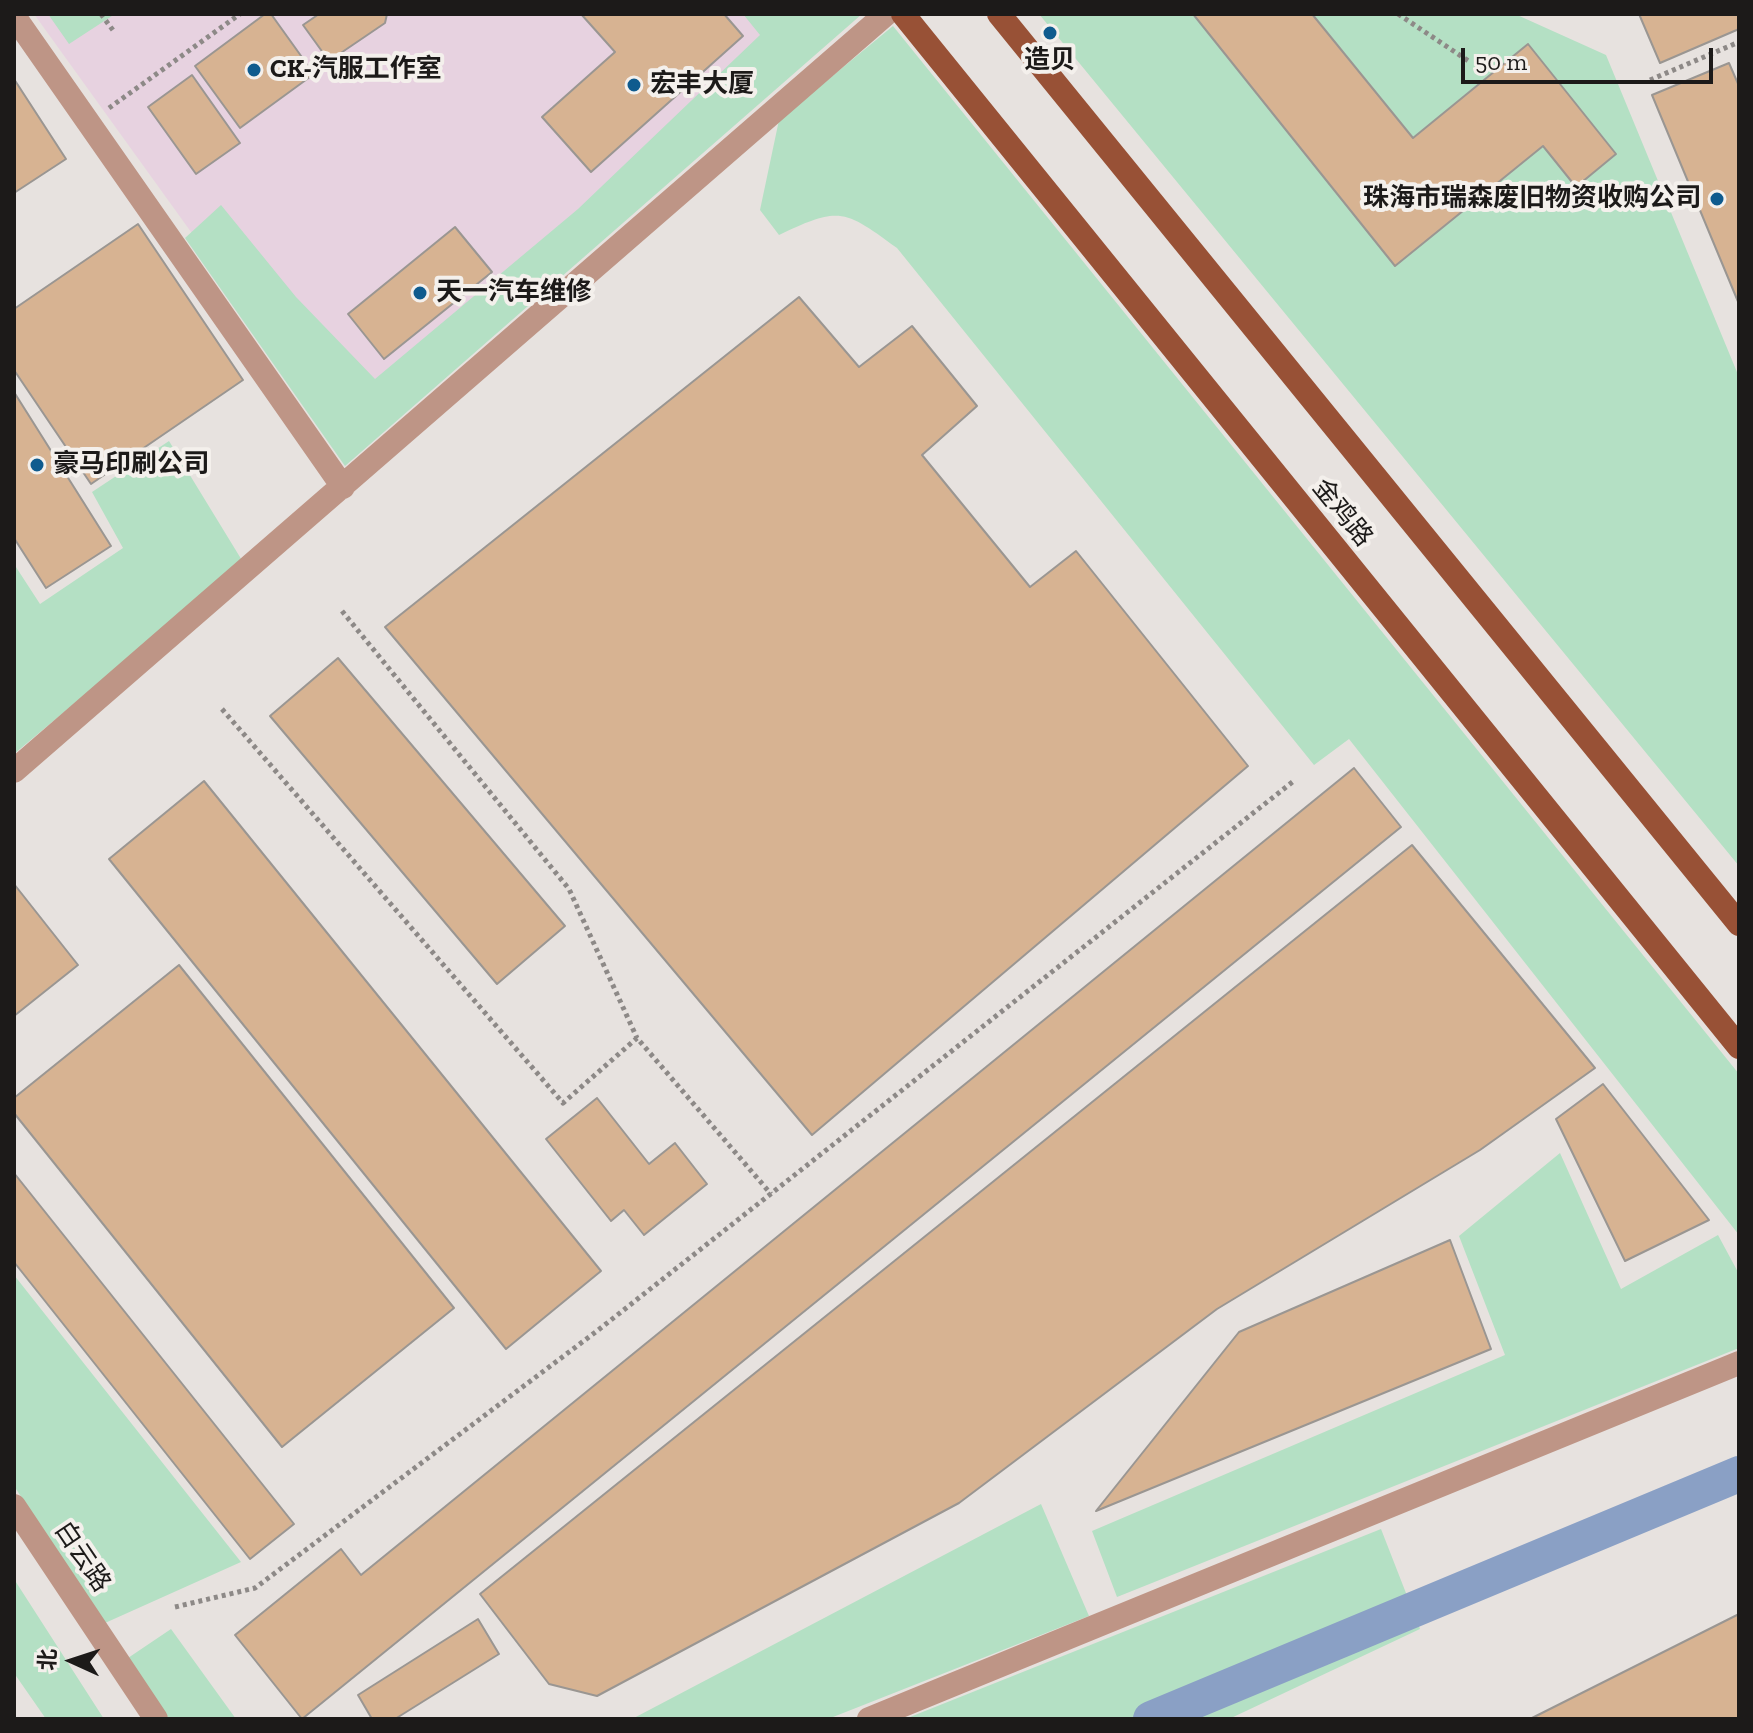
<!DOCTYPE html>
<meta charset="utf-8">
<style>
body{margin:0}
#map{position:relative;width:1753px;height:1733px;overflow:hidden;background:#e7e2df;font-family:"Zilla Slab","Noto Sans SC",serif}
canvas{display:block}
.frame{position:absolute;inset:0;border:16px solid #1c1a19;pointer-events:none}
.north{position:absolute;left:32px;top:1621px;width:80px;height:80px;-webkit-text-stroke:6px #f4f0ec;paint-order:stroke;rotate:273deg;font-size:22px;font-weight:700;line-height:32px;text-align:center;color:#1c1a19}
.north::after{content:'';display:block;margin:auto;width:28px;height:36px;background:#1c1a19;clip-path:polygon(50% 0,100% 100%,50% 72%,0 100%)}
.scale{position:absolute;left:1461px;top:48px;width:252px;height:36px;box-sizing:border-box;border:4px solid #1c1a19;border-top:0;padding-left:10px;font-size:24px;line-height:28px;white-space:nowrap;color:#1c1a19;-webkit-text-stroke:6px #f4f0ec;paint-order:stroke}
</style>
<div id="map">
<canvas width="1753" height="1733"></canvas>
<div class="frame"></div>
<div class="north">北</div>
<div class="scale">50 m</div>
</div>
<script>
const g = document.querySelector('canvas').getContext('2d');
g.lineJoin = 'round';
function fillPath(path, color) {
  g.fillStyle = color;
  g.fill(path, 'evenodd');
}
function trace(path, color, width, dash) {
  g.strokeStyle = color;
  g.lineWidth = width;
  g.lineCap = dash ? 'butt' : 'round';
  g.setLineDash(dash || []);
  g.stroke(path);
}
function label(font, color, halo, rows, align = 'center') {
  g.font = font + ' "Zilla Slab","Noto Sans SC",serif';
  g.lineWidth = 8;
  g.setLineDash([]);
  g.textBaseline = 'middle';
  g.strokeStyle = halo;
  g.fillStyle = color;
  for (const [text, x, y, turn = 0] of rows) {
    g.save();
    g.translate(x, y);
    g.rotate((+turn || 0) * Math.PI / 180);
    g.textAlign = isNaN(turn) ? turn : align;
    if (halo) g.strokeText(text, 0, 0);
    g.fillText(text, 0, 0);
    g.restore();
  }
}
fillPath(new Path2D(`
 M34,14H823L343,443Z`), '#e7d2e0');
fillPath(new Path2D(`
 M48,14H115L69,44Z
 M743,14H862L345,466L185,238L221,205L296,297L375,379L578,209L760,35Z
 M1039,14H1515L1606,55L1739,377V866Z
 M893,26L1739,1074V1235L1349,739L1314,765L897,248C844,209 839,206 779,235L760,210L779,120Z
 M169,441L243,562L14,754V564L40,604L123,548L92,492Z
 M1560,1153L1621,1289L1718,1235L1739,1274V1348L1117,1597L1092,1531L1505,1355L1459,1236Z
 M14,1275L241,1562L105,1623L14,1486Z
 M1041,1504L1089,1616L828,1719H632Z
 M1381,1529L1420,1629L1229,1719H905Z
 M14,1579L104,1719H46L14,1673Z
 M171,1629L236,1719H169L128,1658Z`), '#b4e0c4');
trace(new Path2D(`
 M1151,1719L1739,1474`), '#8aa0c5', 36);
const building = new Path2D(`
 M265,14H271L314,74L240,128L195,66Z
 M319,14H387L385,23L329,61L303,25Z
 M581,14H724L743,36L591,172L542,117L615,52Z
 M1193,14H1312L1413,138L1528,44L1616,154L1576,187L1543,146L1395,266Z
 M1639,14H1739V29L1660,63Z
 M1729,63L1739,86V304L1652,95Z
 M192,75L240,143L196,174L148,107Z
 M14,79L66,159L14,193Z
 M138,224L243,380L91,484L14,370V309Z
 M455,227L492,272L384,359L348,314Z
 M799,297L859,367L912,326L977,406L922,455L1030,587L1076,551L1248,766L812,1135L385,627Z
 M14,392L111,546L46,588L14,538Z
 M338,658L565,926L497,984L270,716Z
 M1354,768L1401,827L302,1719L235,1635L341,1549L361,1575Z
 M204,781L601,1271L506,1349L109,859Z
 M1412,845L1595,1068L1480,1150L1217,1309L959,1503L597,1696L549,1684L480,1594Z
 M14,884L78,965L14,1016Z
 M179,965L454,1308L282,1447L14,1113V1098Z
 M1603,1084L1709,1220L1625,1261L1556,1119Z
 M597,1098L649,1164L675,1143L707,1184L644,1235L624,1210L611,1221L546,1139Z
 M14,1173L294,1524L250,1559L14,1262Z
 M1450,1240L1491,1349L1096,1511L1239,1332Z
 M1739,1614V1719H1530Z
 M478,1619L499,1654L395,1719H372L358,1695Z`);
fillPath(building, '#d7b392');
trace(building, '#9a9692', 2);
trace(new Path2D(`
 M101,14L115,33
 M1398,14L1470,62
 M1650,80L1739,42
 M109,108L240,14
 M342,611L569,889L637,1038
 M222,709L563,1103L637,1038L771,1194
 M175,1607L255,1588L597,1331L1295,780`), '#8d8987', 5, [4, 4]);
trace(new Path2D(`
 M14,16L343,487
 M14,771L886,14
 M869,1719L1739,1363`), '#be9586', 24);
trace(new Path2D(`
 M14,1506L156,1719`), '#be9586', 24);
trace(new Path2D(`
 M903,14L1739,1047
 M999,14L1739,924`), '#985136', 24);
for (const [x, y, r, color] of [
 [1050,33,8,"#0f5b8e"],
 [254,70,8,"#0f5b8e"],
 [634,85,8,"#0f5b8e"],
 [1717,199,8,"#0f5b8e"],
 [420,293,8,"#0f5b8e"],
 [37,465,8,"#0f5b8e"]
]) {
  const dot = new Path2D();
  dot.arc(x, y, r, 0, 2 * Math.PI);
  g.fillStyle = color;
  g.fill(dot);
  trace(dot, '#f4f0ec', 3);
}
label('bold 26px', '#1c1a19', '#f4f0ec', [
 ["造贝",1050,61,"center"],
 ["CK-汽服工作室",270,70],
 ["宏丰大厦",650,85],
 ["珠海市瑞森废旧物资收购公司",1701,199,"right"],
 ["天一汽车维修",436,293],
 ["豪马印刷公司",53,465]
], 'left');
label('26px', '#1c1a19', '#f4f0ec', [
 ["金鸡路",1342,513,51],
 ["白云路",82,1557,56]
]);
</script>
